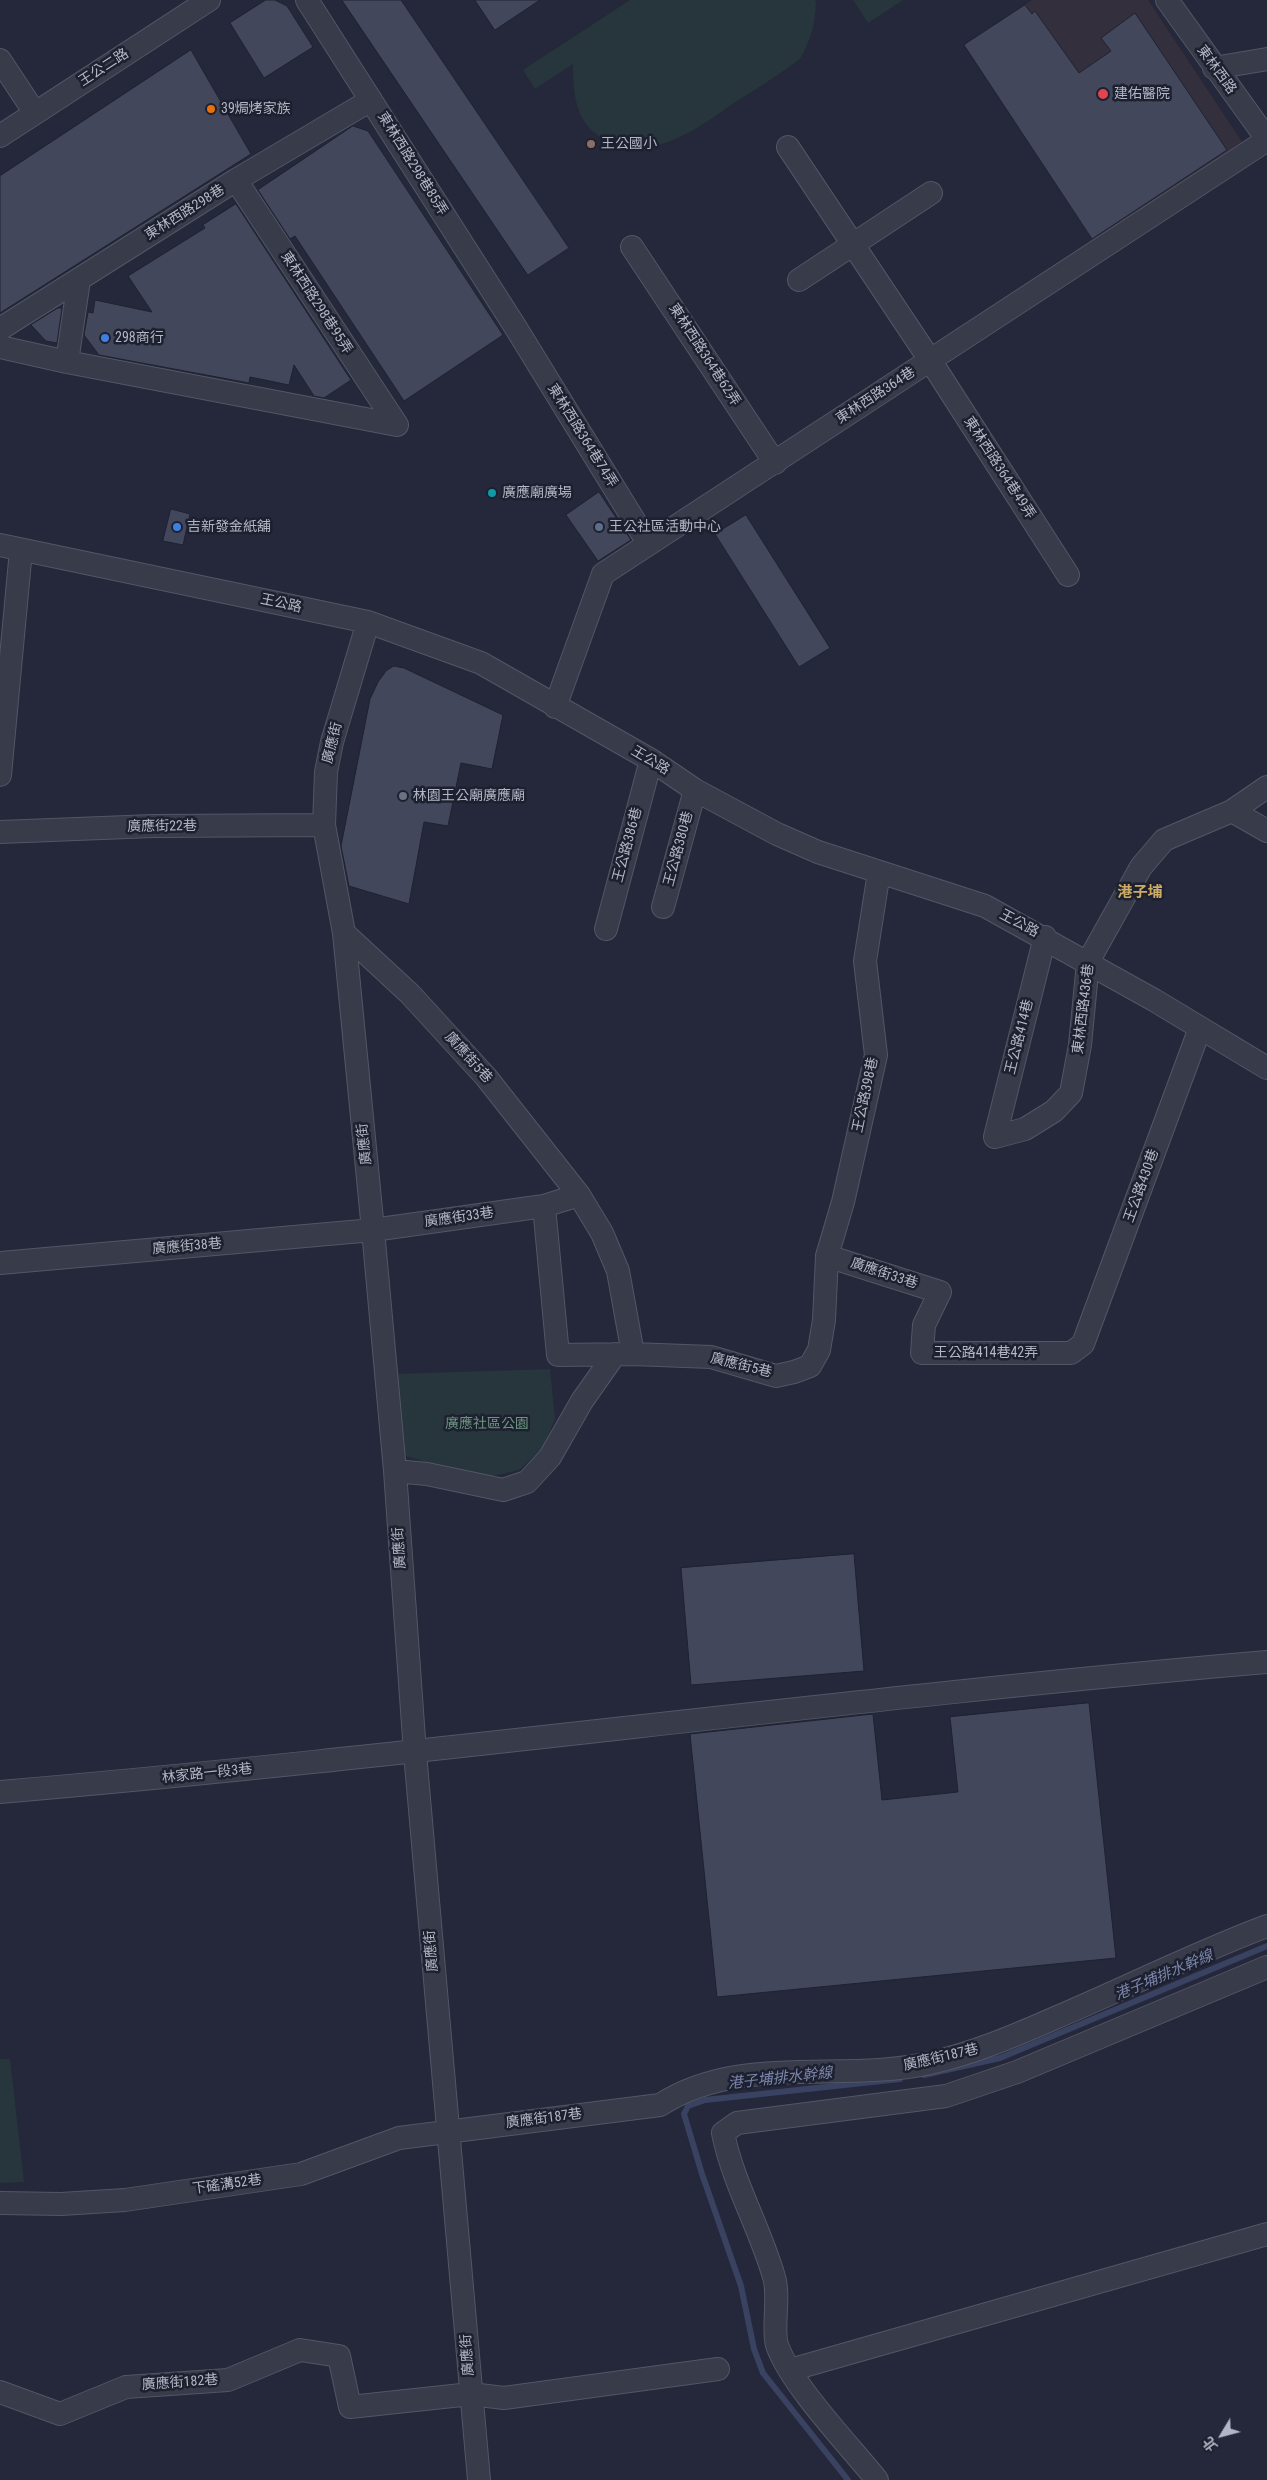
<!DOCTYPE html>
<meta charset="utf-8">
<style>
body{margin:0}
#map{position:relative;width:1267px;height:2480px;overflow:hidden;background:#24283a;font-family:"Roboto Condensed","Noto Sans TC",sans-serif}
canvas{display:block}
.north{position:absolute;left:1197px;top:2410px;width:50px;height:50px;-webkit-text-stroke:4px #1d202f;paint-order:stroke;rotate:233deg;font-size:14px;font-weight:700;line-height:20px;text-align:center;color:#b3b6c6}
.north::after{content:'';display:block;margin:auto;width:18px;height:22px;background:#b3b6c6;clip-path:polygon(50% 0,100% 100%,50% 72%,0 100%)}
</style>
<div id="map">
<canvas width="1267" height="2480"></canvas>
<div class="north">北</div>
</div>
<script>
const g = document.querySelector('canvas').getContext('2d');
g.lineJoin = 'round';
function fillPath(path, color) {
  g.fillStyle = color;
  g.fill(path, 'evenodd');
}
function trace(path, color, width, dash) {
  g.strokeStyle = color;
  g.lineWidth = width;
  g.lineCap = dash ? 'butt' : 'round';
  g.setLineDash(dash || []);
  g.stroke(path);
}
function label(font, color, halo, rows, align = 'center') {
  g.font = font + ' "Roboto Condensed","Noto Sans TC",sans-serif';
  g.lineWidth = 5;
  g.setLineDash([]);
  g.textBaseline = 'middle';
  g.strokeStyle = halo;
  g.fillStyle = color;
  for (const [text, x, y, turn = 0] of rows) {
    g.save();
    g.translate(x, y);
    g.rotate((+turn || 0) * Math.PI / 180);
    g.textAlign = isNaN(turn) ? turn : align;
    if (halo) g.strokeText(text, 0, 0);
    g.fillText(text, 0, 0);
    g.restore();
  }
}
fillPath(new Path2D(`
 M1032,0H1148L1242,142L1093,240L964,45Z`), '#342f3c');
fillPath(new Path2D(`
 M630,0H815L816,3C815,24 811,40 800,59C780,74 758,88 737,101C706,122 677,146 638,148C628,148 618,144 609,141C575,128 573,94 573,64L535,89L523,70Z
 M853,0H903L868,23Z
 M550,1369L555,1419L543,1448L519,1470L488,1477L444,1468L400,1454L395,1374Z
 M0,2059H10L24,2182L0,2183Z`), '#27353c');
trace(new Path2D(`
 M924,2075L1000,2058L1267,1946
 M848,2480L763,2373L754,2349L741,2286L702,2174L684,2114L688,2106L705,2100L900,2079`), '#3a4262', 6);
const building = new Path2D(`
 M266,0H275L287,6L313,47L264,78L230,23Z
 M342,0H401L569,248L528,275Z
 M475,0H540L495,30Z
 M1025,5L1032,14L1035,11L1079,73L1111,51L1101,38L1135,13L1227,150L1092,239L964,45Z
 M191,50L251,154L0,313V176Z
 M353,126L368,131L503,335L404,401L295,236L290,239L258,190Z
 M236,204L351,380L324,398L314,396L294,365L289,385L250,377L249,383L99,355L84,335L88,312L93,313L95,300L152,312L128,276L205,228L203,225Z
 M58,308H62L57,343L46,341L31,325Z
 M599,492L631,540L598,561L566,515Z
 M171,509L190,514L183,545L163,541Z
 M746,515L830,648L799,667L715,534Z
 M394,666L404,668L503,715L492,769L461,763L448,826L424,822L409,904L349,886L341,846L370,699L378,682L386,671Z
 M854,1554L864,1671L691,1685L681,1568Z
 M1089,1703L1116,1958L717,1997L690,1734L873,1714L882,1800L958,1792L950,1717Z`);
fillPath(building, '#43475b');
trace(building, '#1f2231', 1);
const minor = new Path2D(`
 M307,0L516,328L648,543
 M1167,0L1267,139
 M0,60L35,113
 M1214,68L1267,59
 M0,136L209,0
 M788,147L930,360L1068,575
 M236,180L397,425
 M632,247L775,463
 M799,280L931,193
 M0,329L236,180L371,100
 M0,347L67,362L397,425
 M67,362L79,280
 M0,545L368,622L481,663L651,760L695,790L777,834L818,852L985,906L1154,1000L1267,1068
 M368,622L332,742L326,772L324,825L344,933L373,1230L395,1471L415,1753L479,2480
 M555,707L603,574L1267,140
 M0,775L21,550
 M1232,811L1267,831
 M0,832L153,826L324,825
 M663,907L695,790
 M606,929L651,760
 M344,933L410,994L486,1077L579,1195L602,1233L618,1271L633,1354
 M1045,937L995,1137L1025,1129L1054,1111L1071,1093L1080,1045L1088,962L1141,867L1164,840L1232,811L1267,787
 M544,1206L558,1355L633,1354L711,1357L776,1376L794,1372L810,1366L819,1350L824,1320L827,1256L843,1202L876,1055L865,961L879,872
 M827,1256L940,1292L924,1325L922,1353H1071L1083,1344L1200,1028
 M0,1263L373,1230L544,1206L579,1195
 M395,1471L427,1474L503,1490L527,1482L550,1457L582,1401L615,1354
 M0,1792C423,1756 844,1698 1267,1662
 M0,2203L61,2204L125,2200L301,2174L399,2138L660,2105C740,2053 842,2083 930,2063C974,2053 1014,2036 1055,2018C1126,1988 1195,1953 1267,1926
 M790,2370L1267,2234
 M0,2392L60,2414L126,2387L228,2380L300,2350L339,2356L350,2407L471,2394L504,2398L718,2369
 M877,2480C849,2445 791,2385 777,2345C772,2329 780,2296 774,2277C760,2228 733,2183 723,2133L737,2123L946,2096L1017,2072L1267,1967`);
trace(minor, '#535665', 24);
trace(minor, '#383b4a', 22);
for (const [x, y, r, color] of [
 [1103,94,6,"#e0444e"],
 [211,109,5,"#e8710a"],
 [591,144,5,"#8d6e63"],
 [105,338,5,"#3f7fe0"],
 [492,493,5,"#0f9aa8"],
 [177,527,5,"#3f7fe0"],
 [599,527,5,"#5c6f8a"],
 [403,796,5,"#6b7280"]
]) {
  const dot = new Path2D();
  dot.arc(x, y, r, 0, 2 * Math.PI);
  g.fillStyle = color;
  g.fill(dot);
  trace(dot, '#1d202f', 2);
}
label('14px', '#b3b6c6', '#1d202f', [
 ["王公二路",104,68,-33],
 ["東林西路",1216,70,54],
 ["東林西路298巷85弄",412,164,58],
 ["東林西路298巷",185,213,-32],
 ["東林西路298巷95弄",316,303,57],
 ["東林西路364巷62弄",704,355,57],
 ["東林西路364巷",876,396,-33],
 ["東林西路364巷74弄",582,436,58],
 ["東林西路364巷49弄",999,468,57],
 ["王公路",281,604,12],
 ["廣應街",333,743,-76],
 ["王公路",650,761,31],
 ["廣應街22巷",162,827,-1],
 ["王公路386巷",628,845,-75],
 ["王公路380巷",679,849,-75],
 ["王公路",1019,924,28],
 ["東林西路436巷",1084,1009,-83],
 ["王公路414巷",1020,1037,-76],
 ["廣應街5巷",468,1058,48],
 ["王公路398巷",866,1095,-78],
 ["廣應街",365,1144,-96],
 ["王公路430巷",1142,1186,-70],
 ["廣應街33巷",459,1218,-8],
 ["廣應街38巷",187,1247,-5],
 ["廣應街33巷",884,1274,18],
 ["王公路414巷42弄",986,1353],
 ["廣應街5巷",741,1366,14],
 ["廣應街",400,1548,-94],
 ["林家路一段3巷",207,1774,-6],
 ["廣應街",432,1951,-95],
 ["廣應街187巷",941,2058,-13],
 ["廣應街187巷",544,2119,-7],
 ["下磘溝52巷",227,2185,-8],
 ["廣應街",468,2355,-94],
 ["廣應街182巷",180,2383,-4]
]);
label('14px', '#b3b6c6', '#1d202f', [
 ["建佑醫院",1114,94],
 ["39焗烤家族",221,109],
 ["王公國小",601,144],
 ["298商行",115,338],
 ["廣應廟廣場",502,493],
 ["吉新發金紙舖",187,527],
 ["王公社區活動中心",609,527],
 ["林園王公廟廣應廟",413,796]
], 'left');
label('14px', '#6c957f', '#1d202f', [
 ["廣應社區公園",487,1424]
]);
label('bold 15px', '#ccab67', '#1d202f', [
 ["港子埔",1140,893]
]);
label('italic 15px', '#7c86ab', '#1d202f', [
 ["港子埔排水幹線",1164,1976,-23],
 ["港子埔排水幹線",780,2079,-6]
]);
</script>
